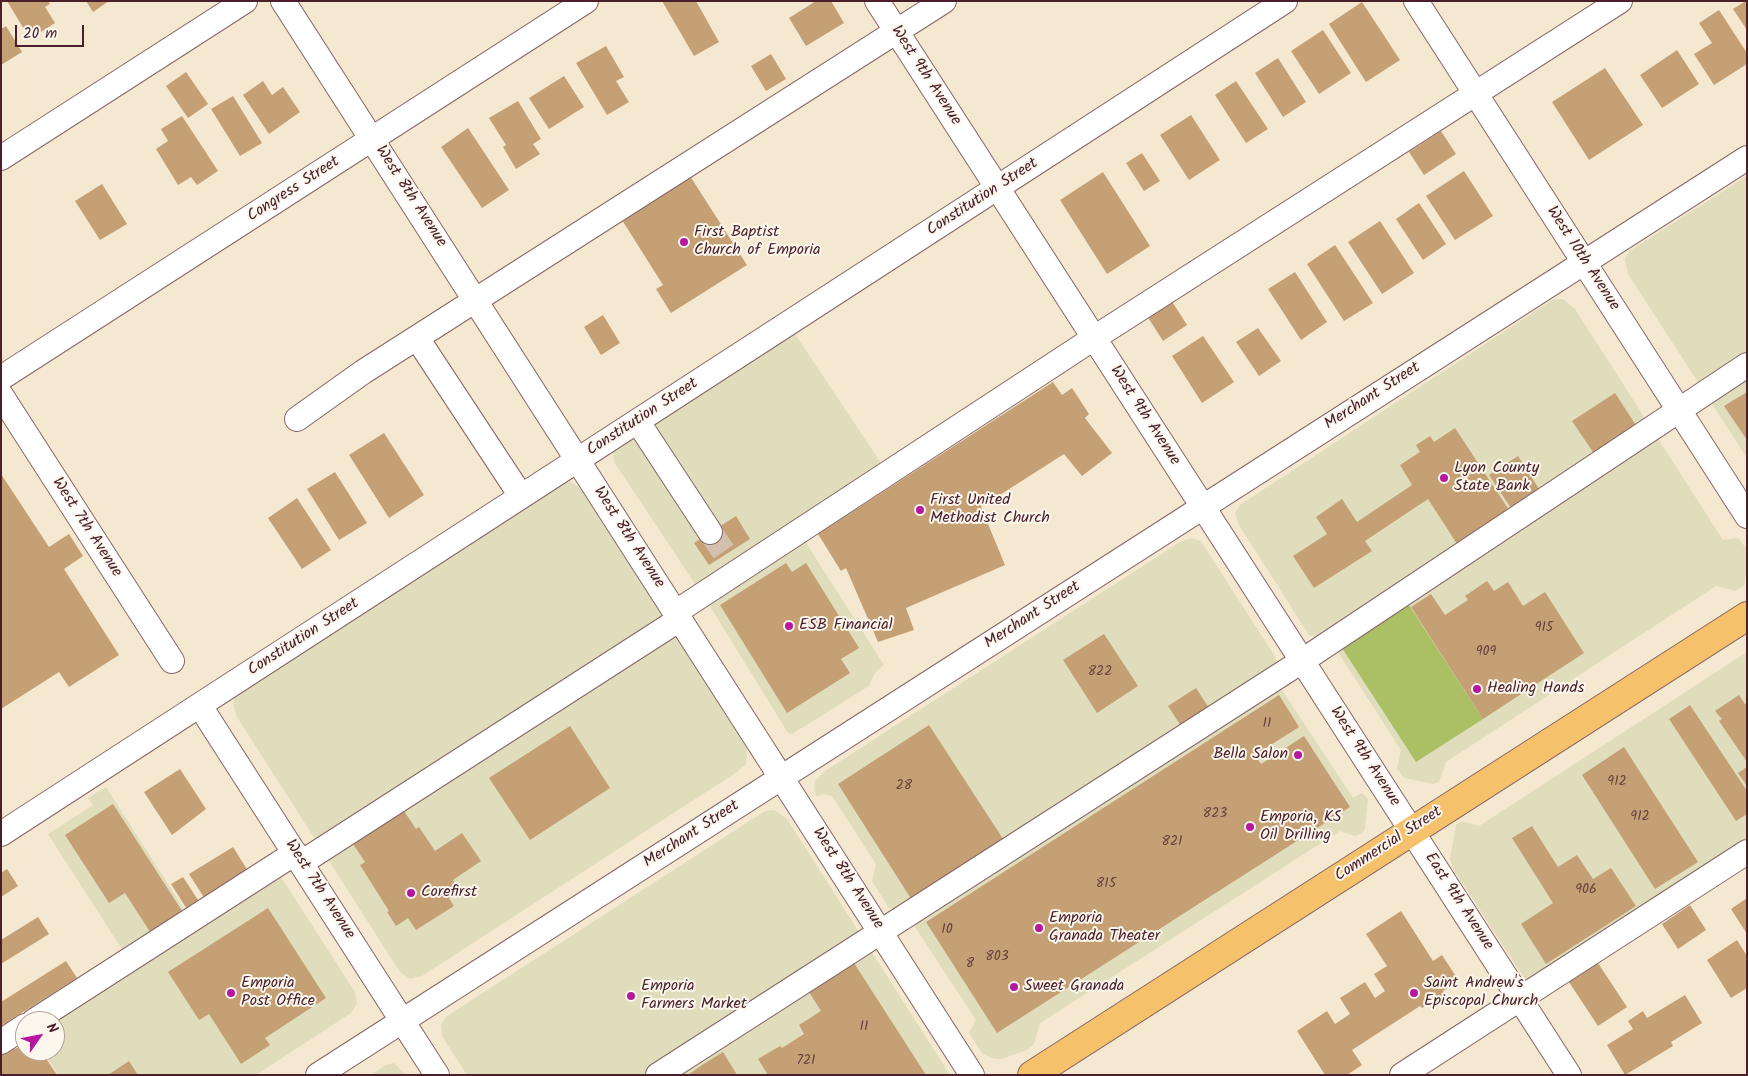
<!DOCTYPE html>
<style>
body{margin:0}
#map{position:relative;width:1748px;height:1076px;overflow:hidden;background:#f5e8d0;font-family:Kalam,sans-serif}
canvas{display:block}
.frame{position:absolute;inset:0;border:2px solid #4a1f2b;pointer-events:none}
.north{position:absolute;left:15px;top:1011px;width:50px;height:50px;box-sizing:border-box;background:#fbf7ec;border:1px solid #b4a19f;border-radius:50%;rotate:57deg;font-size:14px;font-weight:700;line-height:20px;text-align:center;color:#4a1f2b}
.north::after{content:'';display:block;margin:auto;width:18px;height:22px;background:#b5179e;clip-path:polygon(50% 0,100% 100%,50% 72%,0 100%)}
.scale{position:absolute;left:15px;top:25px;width:69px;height:22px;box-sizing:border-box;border:2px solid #4a1f2b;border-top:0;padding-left:6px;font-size:15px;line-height:18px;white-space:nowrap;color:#4a1f2b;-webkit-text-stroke:4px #fbf7ec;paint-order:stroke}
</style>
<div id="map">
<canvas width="1748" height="1076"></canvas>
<div class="frame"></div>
<div class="north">N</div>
<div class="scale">20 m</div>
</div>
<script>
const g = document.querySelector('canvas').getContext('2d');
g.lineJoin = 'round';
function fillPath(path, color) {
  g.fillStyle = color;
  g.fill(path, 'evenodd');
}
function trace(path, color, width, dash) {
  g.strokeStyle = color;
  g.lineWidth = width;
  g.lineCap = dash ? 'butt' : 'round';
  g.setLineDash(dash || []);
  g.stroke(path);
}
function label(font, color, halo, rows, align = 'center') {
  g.font = font + ' Kalam,sans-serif';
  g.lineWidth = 4;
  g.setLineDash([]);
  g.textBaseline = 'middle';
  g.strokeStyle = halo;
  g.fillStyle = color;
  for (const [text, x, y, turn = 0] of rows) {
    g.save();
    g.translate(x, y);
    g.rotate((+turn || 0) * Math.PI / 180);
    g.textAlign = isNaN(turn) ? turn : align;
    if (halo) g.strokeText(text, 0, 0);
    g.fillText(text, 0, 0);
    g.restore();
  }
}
fillPath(new Path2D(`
 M1747,176V458L1628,274L1625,261L1626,256L1631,250Z
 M1563,299L1575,309L1723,540L1738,538L1746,548L1747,568L1744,586L1735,591L1716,586L1446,762L1439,782L1433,784L1404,778L1397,769L1401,750L1327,635L1318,638L1309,635L1239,525L1235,513L1240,505L1552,300Z
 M795,334L889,475L801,535L884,665L875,673L869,686L792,734L788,733L713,611L614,462L613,452L619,445Z
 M570,482L580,488L744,743L747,751L746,764L737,772L422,976L410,979L400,972L237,717L234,708V698L238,693L561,484Z
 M1192,538L1200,541L1204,546L1276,658L1277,663L1269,670L1353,798L1362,793L1368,799L1365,829L1361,834L1355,836L1340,831L1040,1023L1034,1044L1027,1050L1001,1059L991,1058L982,1053L969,1033L976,1020L902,907L895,910L889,908L872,881L876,864L832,796L822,794L817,797L814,790L815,781L825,771L1180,542Z
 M1747,652V859L1536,996L1453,869L1450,859L1456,825L1462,821L1479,826Z
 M106,787L189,917L272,863L355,992L357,1003L351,1013L256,1075H58L43,1051H55V1021L127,957L48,834L93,805L88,798Z
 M774,810L787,819L950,1075H467L442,1036L441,1024L447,1016L765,811Z
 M394,1063L406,1075H370L386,1065Z`), '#dfddbb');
fillPath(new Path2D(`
 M1409,605L1483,719L1416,762L1342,648Z`), '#abc065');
fillPath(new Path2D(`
 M7,1H48L50,4L45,7L55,23L30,39Z
 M86,1H109L93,12Z
 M662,1H696L719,42L694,56Z
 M816,1H831L844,23L806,46L789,18Z
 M1746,1H1747V30L1733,9Z
 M1362,2L1400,60L1366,82L1329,24Z
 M1719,10L1747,53V64L1714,85L1694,54L1712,43L1699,23Z
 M6,26L22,52L1,65V29Z
 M1323,30L1351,73L1319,94L1291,51Z
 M606,46L624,77L616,81L629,102L607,115L576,63Z
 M1677,50L1699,84L1662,108L1640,75Z
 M771,54L786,79L766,91L751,66Z
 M1278,58L1306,102L1283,117L1255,73Z
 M1605,68L1643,125L1589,160L1552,102Z
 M186,72L208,104L188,118L166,86Z
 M564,76L584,107L549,129L529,98Z
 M263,81L272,95L283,87L300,112L269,134L243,95Z
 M1236,81L1268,129L1246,143L1215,95Z
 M233,96L262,143L240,156L211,109Z
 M518,101L541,139L533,144L540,154L516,169L503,147L506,145L489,118Z
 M1191,115L1220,160L1189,180L1160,135Z
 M182,116L218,171L197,185L191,177L178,185L156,149L168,141L161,129Z
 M468,128L509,190L482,208L441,147Z
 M1441,131L1456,154L1424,175L1409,152Z
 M1142,153L1160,181L1144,191L1126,163Z
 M1464,171L1493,216L1455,240L1426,196Z
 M1103,172L1150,246L1107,274L1060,200Z
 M690,176L747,265L671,313L656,289L663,285L622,220Z
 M102,184L127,224L100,240L75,201Z
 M1419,203L1446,244L1423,260L1396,219Z
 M1380,221L1414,273L1382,294L1348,242Z
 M1335,245L1373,303L1344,321L1307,264Z
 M1295,272L1327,322L1301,340L1268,289Z
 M1166,292L1187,325L1163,341L1142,308Z
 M603,315L620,343L601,355L584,327Z
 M1258,328L1281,361L1259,376L1236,342Z
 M1203,336L1234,382L1202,403L1172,356Z
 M1053,382L1062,395L1072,388L1089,414L1085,418L1112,453L1082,476L1064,454L981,507L1005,565L906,608L914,630L878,642L846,568L841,571L818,534Z
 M1747,392V440L1724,406Z
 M1615,393L1639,430L1597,458L1572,421Z
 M1455,428L1511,513L1459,547L1428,499L1365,541L1372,551L1314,588L1293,556L1327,534L1316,517L1342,499L1357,522L1412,485L1400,465L1420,452L1416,445L1430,436L1434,442Z
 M384,433L424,495L389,518L349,455Z
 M1518,456L1541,492L1513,511L1489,475Z
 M335,472L367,523L339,540L307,489Z
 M1,474L49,547L69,534L83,556L64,569L119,655L69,687L59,672L1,709Z
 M297,498L331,550L302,569L268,518Z
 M736,516L750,539L709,565L694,543Z
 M786,563L792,572L806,563L859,648L841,659L850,673L787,713L720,605Z
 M1487,581L1494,591L1508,582L1523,606L1545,592L1584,653L1483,719L1411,607L1431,594L1445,615L1468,600L1465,596Z
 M1104,634L1138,686L1097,713L1063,660Z
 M1196,688L1209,708L1181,726L1168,706Z
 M1279,695L1299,727L1255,755L1261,764L1304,736L1350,807L997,1033L926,922Z
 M1739,695L1745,704L1747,703V762L1719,721L1722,719L1715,711Z
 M1690,705L1747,791V814L1736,821L1669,719Z
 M929,725L1007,845L915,905L838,784Z
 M570,726L610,788L530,840L489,778Z
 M1624,747L1698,862L1655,889L1582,775Z
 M1747,767V786L1738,773Z
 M180,769L206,809L172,835L144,792Z
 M113,804L186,917L154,938L125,893L109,903L65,835Z
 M404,811L416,829L419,827L435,851L462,833L481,861L453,880L460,891L449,898L454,906L416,930L408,918L396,926L387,912L389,911L360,865L365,862L353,844Z
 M1532,826L1558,867L1577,855L1593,879L1611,868L1636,906L1546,964L1521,924L1553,903L1512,838Z
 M233,847L248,871L205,899L189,874Z
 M7,869L18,886L1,897V873Z
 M183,877L202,906L190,914L171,884Z
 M1747,898V934L1731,909Z
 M1690,905L1706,930L1678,949L1662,924Z
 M268,908L326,998L265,1038L270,1045L241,1064L209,1014L199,1020L168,972Z
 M1401,911L1433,961L1442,955L1459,981L1443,991L1445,994L1422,1008L1420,1006L1352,1050L1362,1065L1347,1075H1325L1297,1031L1327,1011L1335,1024L1350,1014L1340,998L1365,982L1375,998L1385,991L1374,974L1387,966L1366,934Z
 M38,917L49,934L1,964V940Z
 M1737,940L1747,956V988L1731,998L1707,960Z
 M1594,957L1627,1007L1598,1026L1565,976Z
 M66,961L77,978L1,1026V1002Z
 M854,963L926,1075H768L758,1059L780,1046L782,1048L804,1034L799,1025L821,1011L809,992Z
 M1685,995L1702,1023L1671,1042L1673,1046L1625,1075L1607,1045L1633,1029L1628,1021L1643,1011L1647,1018Z
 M25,1043V1051H41L57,1075H1V1051L12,1044L15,1049Z
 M723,1052L737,1075H688L702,1065Z
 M129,1061L138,1075H108Z`), '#c5a075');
trace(new Path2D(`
 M710,532L726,555`), '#d3c0af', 24, [24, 12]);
const minor = new Path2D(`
 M283,1L972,1075
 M877,1L1569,1075
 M1416,1L1747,516
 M1,158L245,1
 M417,338L521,496
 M1,378L586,1
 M1,395L172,661
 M297,419L363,372L944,1
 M638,422L710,532
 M676,612L1094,338L1620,1
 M200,706L437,1075
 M1,834L1285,1
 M301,863L680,619
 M34,1021L295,853
 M1,1042L25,1026
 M318,1075L1747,158
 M658,1075L1302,661L1747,365
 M1402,1075L1747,852`);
const major = new Path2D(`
 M1032,1075L1747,616`);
trace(minor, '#866565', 26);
trace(major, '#866565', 30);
trace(minor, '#fff', 24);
trace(major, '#f5c16b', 28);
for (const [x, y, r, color] of [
 [684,242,5,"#b5179e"],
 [1444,478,5,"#b5179e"],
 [920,510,5,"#b5179e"],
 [789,626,5,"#b5179e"],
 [1477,689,5,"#b5179e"],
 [1298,755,5,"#b5179e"],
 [1250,827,5,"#b5179e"],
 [411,893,5,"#b5179e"],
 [1039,928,5,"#b5179e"],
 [1014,987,5,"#b5179e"],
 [231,993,5,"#b5179e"],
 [1414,993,5,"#b5179e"],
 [631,996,5,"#b5179e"]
]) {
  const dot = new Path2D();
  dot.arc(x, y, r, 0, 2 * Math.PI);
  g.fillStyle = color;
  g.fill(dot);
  trace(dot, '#fbf7ec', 2);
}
label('14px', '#693f3e', null, [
 ["915",1544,629],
 ["909",1486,653],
 ["822",1100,673],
 ["11",1267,725],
 ["912",1617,783],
 ["28",904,787],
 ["823",1215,815],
 ["912",1640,818],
 ["821",1172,843],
 ["815",1106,885],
 ["906",1586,891],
 ["10",947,931],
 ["803",997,958],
 ["8",970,965],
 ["11",864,1028],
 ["721",806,1062]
]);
label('16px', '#4a1f2b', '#fbf7ec', [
 ["West 9th Avenue",925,76,57],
 ["Congress Street",294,190,-33],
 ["West 8th Avenue",410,197,57],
 ["Constitution Street",983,198,-33],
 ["West 10th Avenue",1582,259,57],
 ["Merchant Street",1373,397,-33],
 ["West 9th Avenue",1144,416,57],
 ["Constitution Street",643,418,-33],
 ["West 7th Avenue",86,528,57],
 ["West 8th Avenue",628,538,57],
 ["Merchant Street",1033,616,-33],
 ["Constitution Street",304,638,-33],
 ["West 9th Avenue",1364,757,57],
 ["Merchant Street",692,835,-33],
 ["Commercial Street",1389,845,-33],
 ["West 8th Avenue",847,879,57],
 ["West 7th Avenue",319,890,57],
 ["East 9th Avenue",1458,902,57]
]);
label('16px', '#4a1f2b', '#fbf7ec', [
 ["First Baptist",694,233],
 ["Church of Emporia",694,251],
 ["Lyon County",1454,469],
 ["State Bank",1454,487],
 ["First United",930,501],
 ["Methodist Church",930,519],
 ["ESB Financial",799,626],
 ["Healing Hands",1487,689],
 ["Bella Salon",1288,755,"right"],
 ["Emporia, KS",1260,818],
 ["Oil Drilling",1260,836],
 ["Corefirst",421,893],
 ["Emporia",1049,919],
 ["Granada Theater",1049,937],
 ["Emporia",241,984],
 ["Post Office",241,1002],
 ["Saint Andrew's",1424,984],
 ["Episcopal Church",1424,1002],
 ["Emporia",641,987],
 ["Farmers Market",641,1005],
 ["Sweet Granada",1024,987]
], 'left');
</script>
